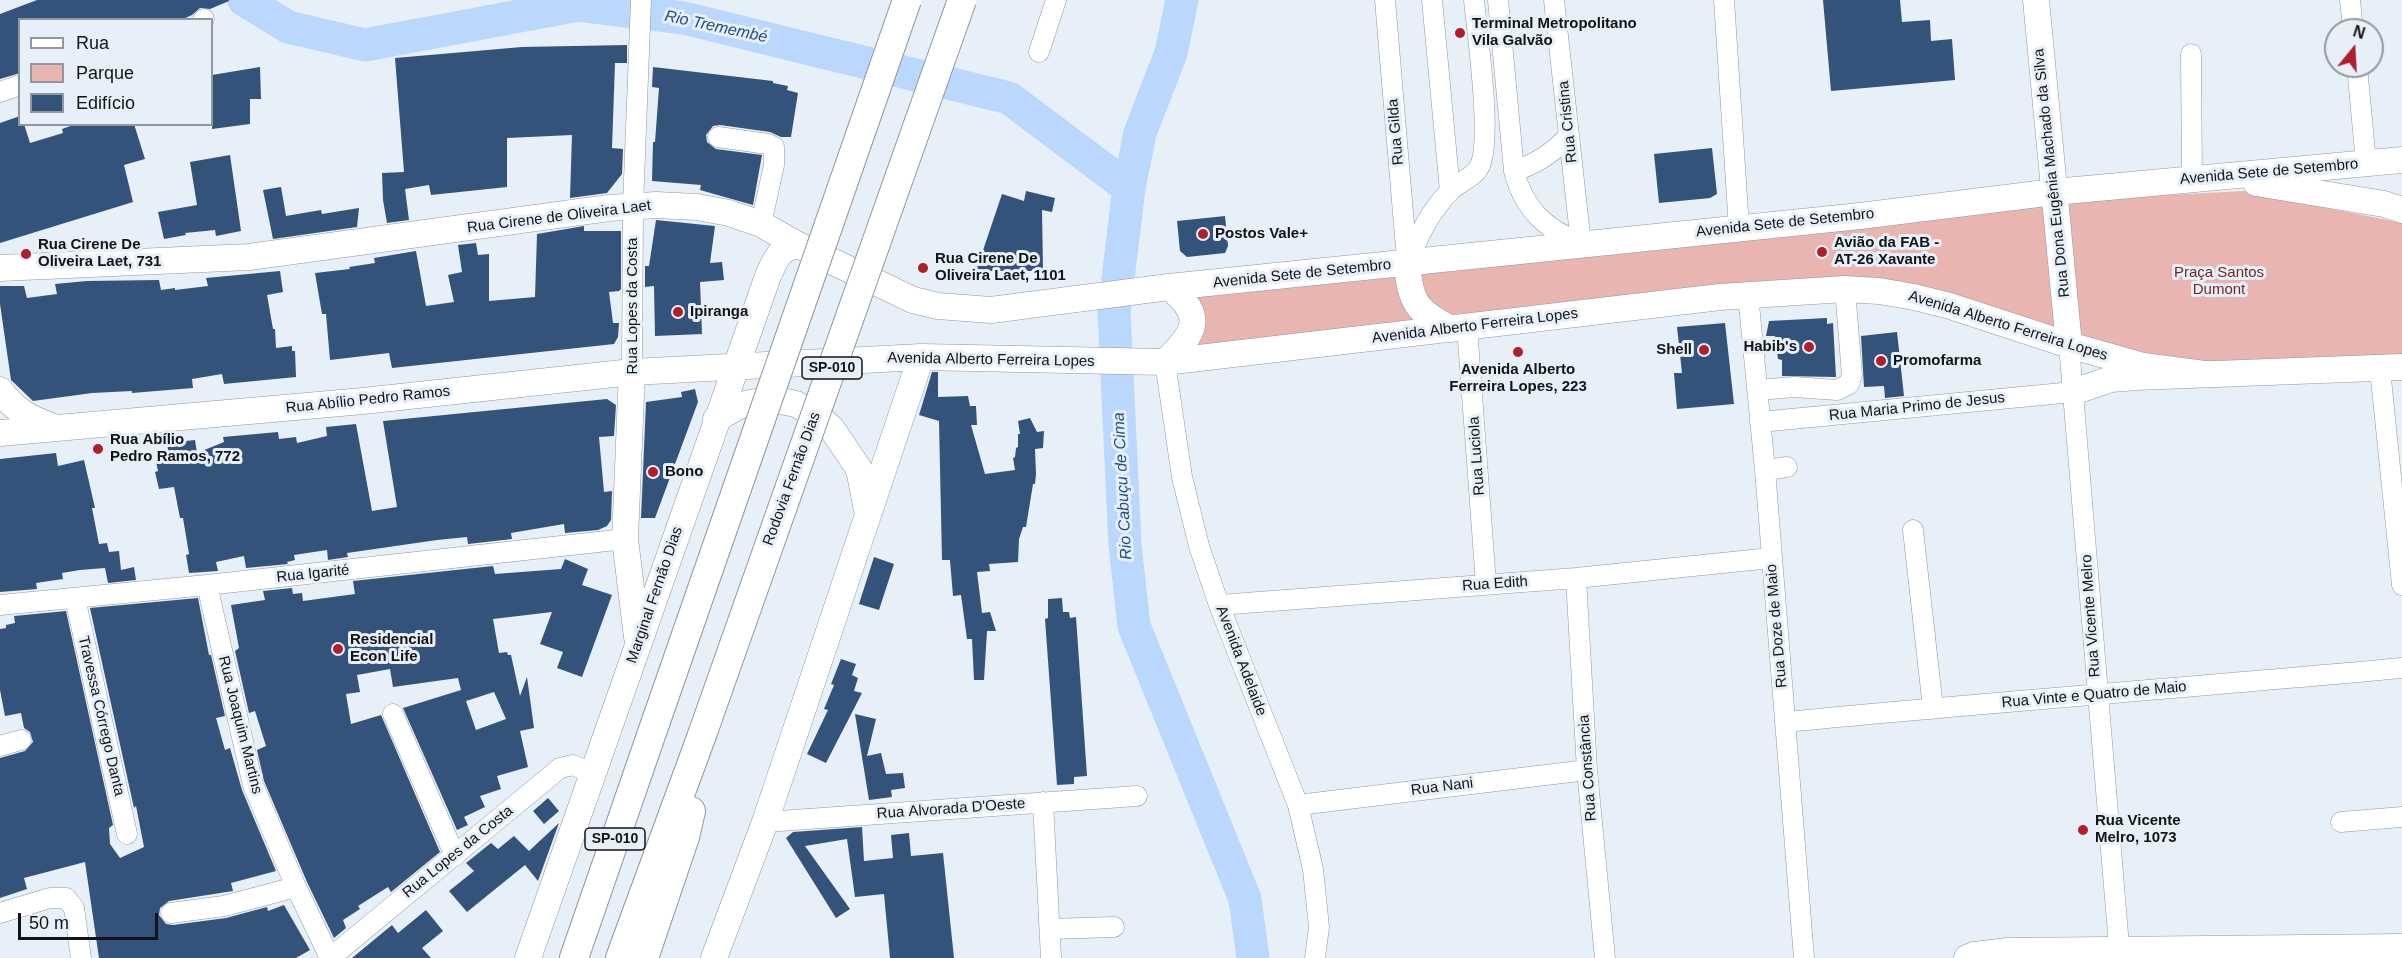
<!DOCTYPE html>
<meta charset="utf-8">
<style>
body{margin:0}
#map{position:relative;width:2402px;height:958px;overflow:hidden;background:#e7eff9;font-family:Helvetica,sans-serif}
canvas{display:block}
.legend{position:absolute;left:18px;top:18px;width:195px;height:108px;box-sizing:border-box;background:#e7eff9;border:2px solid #92979f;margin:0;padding:8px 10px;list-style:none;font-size:18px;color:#121418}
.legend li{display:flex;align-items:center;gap:12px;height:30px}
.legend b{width:30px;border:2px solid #92979f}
.north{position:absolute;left:2324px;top:18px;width:60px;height:60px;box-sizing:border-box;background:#e7eff9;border:2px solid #92979f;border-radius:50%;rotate:18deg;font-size:16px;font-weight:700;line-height:24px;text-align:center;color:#121418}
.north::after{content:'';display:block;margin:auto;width:21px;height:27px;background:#b01e29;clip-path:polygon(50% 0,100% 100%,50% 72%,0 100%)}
.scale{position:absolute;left:18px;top:913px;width:140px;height:27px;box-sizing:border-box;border:3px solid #121418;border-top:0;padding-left:8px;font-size:18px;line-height:21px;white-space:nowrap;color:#121418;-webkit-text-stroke:4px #e7eff9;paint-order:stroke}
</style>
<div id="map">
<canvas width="2402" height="958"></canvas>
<ul class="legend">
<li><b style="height:8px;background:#fff"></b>Rua</li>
<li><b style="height:16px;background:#e9b5b1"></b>Parque</li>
<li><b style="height:16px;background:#34537b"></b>Edifício</li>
</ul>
<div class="north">N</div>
<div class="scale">50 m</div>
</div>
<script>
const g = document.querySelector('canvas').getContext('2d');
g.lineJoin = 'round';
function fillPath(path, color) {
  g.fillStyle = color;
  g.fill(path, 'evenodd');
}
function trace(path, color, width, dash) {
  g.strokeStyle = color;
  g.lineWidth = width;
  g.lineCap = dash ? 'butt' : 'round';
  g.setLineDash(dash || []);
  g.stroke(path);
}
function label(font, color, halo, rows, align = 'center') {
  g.font = font + ' Helvetica,sans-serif';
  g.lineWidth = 6;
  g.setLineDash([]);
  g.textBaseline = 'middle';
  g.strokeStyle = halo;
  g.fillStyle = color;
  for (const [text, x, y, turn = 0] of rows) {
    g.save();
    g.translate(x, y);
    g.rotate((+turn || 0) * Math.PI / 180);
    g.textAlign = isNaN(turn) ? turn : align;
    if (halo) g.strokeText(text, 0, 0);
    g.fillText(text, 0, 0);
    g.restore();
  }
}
fillPath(new Path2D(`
 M2243,191L2402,223V359L2214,371L1862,281L1674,289L1192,350V293L2092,199Z`), '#e9b5b1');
trace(new Path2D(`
 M244,0L288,27L365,45L578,5L684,18L1009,98L1129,188
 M1182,0L1171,53L1140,133L1129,188L1114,311L1125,545L1134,626L1245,899L1253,958`), '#bad7fd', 33);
fillPath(new Path2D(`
 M37,0H229V1L210,9L200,8L192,15L181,20H20V73L0,79V14Z
 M1823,0H1900L1902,22L1930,20L1931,41L1952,39L1955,80L1831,91Z
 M627,45V63H615L612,148L623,149L622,174L607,193L570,198L572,135L507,138V187L431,195L429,185L405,189L409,220L387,223L383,200L382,173L404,172L395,58L522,47Z
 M260,67L261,99H250V124L212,129V75Z
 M653,67L773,81V83L788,86L787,90L798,93L791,137H781L770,132L720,125L713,126L706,135L707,142L716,149L762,155L753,205L700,190L701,185L652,181L653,142H655L659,88L652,87Z
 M20,116V124H24L30,143L63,133L62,129L76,124H134L145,159L124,165L133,202L0,243V123Z
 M1712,148L1717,194L1710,198L1659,203L1654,154Z
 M230,155L241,231L216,236L215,230L185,233L186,235L164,239L158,212L197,205L190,162Z
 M281,187L286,216L321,210L322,214L359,208L357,227L273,239L263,190Z
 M1026,191L1055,198L1052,212L1042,210L1043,271H976L1002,194L1024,201Z
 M1225,216L1228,246L1225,253L1187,257L1180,251L1177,221Z
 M656,220L715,226L710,263L722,262L724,280L700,282L702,334L655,336L654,286L645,287V266H649Z
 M584,226V231H621V289L619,291L609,292L613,323H619L618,337L614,344L392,368L389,353L330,360L326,314H322L315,273L350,269L349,267L375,263L374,258L416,251L426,306L454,302L448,275L462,272L458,245L476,243L478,255L489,254V301L535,297L537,234Z
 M280,271L283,292L267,295L273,329H275L276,348L292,346V351H295L296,377L224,384L222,374L192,379L193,388L132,393V391L92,393L33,401L11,380L0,304V286H24L27,298L57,294L55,284L87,281L159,280L161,290L175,288V290L208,286L206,278Z
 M1827,318V324L1833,323L1836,377L1782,376V360L1778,359L1775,336H1766L1769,321Z
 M1725,323L1734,404L1677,409L1674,373H1682L1677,327Z
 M1897,332L1904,396L1885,398L1884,386L1864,387L1861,336Z
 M932,372H938V397L968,396L970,406H976L977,425H971L985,474L1015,470L1013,458L1015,457L1016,448L1018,447V434H1020L1018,421L1030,418L1037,432L1044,431L1043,448L1035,449L1036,474L1035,484H1033L1026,527H1023L1019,539L1018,562L989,564L990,571L977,572L982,613L990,612L996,631H987L984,680H974L972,639H967L961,595L953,596L950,560H942L939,421L919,415Z
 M695,389L698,402L655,518H641L646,402L682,397L681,392Z
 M607,399L616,405L614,436L599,437L604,492L612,491L611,520L607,526L598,530L565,533L564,524L511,533L512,539L468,544L467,537L437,540L347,553L348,557L328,560L327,550L294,555L295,560L287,562L288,564L246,568L244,556L216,562L218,571L189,573L186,555L189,554L183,518H180L174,487L159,489L155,472L158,471L155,457L169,455L167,443L195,440L197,453L224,442L223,437L278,432L279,439L296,437L297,443L327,436L326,427L356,424L372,511L397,507L383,421Z
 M56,453L58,466L84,460L95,508H92L99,544L107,543L109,552L119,551L121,570L134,567L136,580L108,583L105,568L80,570L62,573L63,579L36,583L37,589L0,592V459Z
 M874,557L894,564L879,610L859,604Z
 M565,559L588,569L582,585L612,595L582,677L557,668L563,652L540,644L552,612L493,619L499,653L507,652L508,655H511L520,696L527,677L534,728L520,731L528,767L497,776L501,789L480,796L485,807L464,817L468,825L457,830L403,708L461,690L458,678L393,687L390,669L357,675L360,692L346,694L351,724L381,715L440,852L391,892L388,887L358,906L360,909L343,920L346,928L334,938L307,882L264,781L257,750L266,746L255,711L249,713L235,651L239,648L231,605L265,600L263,591L292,588L293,594L302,593L303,601L355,594L353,581L493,566L495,574L561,569ZM494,692L506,719L476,730L466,701Z
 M198,598L209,655H211L225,716L216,718L225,750L230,748L242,790L276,871L231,883L233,891L169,901L160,908L159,915L166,924L173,925L226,918L267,907L268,911L284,905L310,950L296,958H99L85,862L24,878L27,889L0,898V758L25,751L33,742L30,732L24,728L21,713L5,716L0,690V629L6,628V625L15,623L14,616L66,611L113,825L109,828L110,844L120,858L144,847L136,806L134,808L90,608Z
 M1062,598L1063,612H1069L1070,618L1076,617L1087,776L1074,777V784L1057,785L1045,619L1048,618V599Z
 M841,659L856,664L852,675L858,678L854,691L862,693L826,763L807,754L828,710L824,709L834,685L831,684Z
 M855,714L876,719L867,756L881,753L886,774L903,773L905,788L891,790L892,797L869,800Z
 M548,798L559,811L544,824L533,811Z
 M559,823L538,881L525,865L467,912L449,891L474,871L466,863L491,843L498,849L514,836L529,851Z
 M862,827L864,861L893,858L891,835L909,833L911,856L943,853L954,958H890L884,894L855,897L847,839L805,846L850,909L836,918L786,838L793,832Z
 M426,910L443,931L422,948L431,958H352L392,925L398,933Z`), '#34537b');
const minor = new Path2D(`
 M1385,0L1407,260
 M1432,0L1450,191
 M1498,0L1514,171C1524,210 1545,228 1581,244L1554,0
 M1724,0L1739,228
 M2350,0L2353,30
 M203,20L204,19
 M1039,52L1056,0
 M2191,54L2192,179
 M2357,66L2366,163
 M0,92L20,85
 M718,137L768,144L774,147V165L761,224
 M1514,171C1537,164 1553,152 1569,136
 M1407,263C1418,237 1429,213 1449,192C1457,183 1471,179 1478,169C1494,147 1477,32 1474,0
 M1748,294L1765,470L1804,958
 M1467,327L1486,584
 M2069,345L2120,958
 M1165,362L1182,477L1199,546L1219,605L1298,805L1313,869L1319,927L1315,958
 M2380,369L2402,585
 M632,372L633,206L641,0
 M1758,390L1794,387L1837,390L1849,384L1852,375L1845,289
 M1760,422L2073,392
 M1765,470L1787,467
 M1913,530L1933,708
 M1576,578L1587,770L1605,958
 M207,585L253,785L296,887L330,958
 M75,598L127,834
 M0,605L207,585L625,539
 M1219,605L1576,578L1771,558
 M393,714L455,856
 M1785,722C1991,702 2196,687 2402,668
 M0,746L21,740
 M1043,802L1051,958
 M1298,805L1587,770
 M765,822L1137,796
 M2341,822L2402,817
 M0,913L50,898H66L74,908L81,958
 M171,913L224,906L296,887
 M1050,929L1114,927
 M330,958L560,768L573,765L591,773`);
const major = new Path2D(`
 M2036,0L2069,345
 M2256,183L2384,204L2402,210
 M1407,263C1410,303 1417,312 1452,329
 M0,268L249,257L609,208L656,205L697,207L729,213L761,224L798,245L913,300L938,306L991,310L1169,287L1860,216L2054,192L2402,160
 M1165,362C1195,333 1206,317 1169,287
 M632,372L625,539L637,637
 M0,390C14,410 29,418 51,426
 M2073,392L2111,379L2136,377L2402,367
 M716,419L741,405L771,399L796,404L819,417L832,429L859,469L868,515
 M0,433L363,401L632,372L921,357L1165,362L1720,297L1845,289L1879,291L1914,297L1950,306L2069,345L2143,366L2204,374
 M528,958L768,276C776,259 778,249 798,245
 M714,958L765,822L921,357
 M1967,958L1974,955L2008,951L2402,947`);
const highway = new Path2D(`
 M574,958L656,721
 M620,958L702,735
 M644,958L685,837L691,811`);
trace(minor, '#9097a0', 21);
trace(major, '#9097a0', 27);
trace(highway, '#9097a0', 30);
trace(minor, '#fff', 20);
trace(major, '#fff', 26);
trace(highway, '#fff', 28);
const highwayBridge = new Path2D(`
 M656,721L907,0
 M702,735L962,0`);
trace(highwayBridge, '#9097a0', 30, []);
trace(highwayBridge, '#fff', 28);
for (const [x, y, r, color] of [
 [1460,33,6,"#b01e29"],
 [1203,234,6,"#b01e29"],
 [1822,252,6,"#b01e29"],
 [26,254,6,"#b01e29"],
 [923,268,6,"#b01e29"],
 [678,312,6,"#b01e29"],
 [1809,347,6,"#b01e29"],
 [1704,350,6,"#b01e29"],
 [1518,352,6,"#b01e29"],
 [1881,361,6,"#b01e29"],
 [98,449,6,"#b01e29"],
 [653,472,6,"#b01e29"],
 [338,649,6,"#b01e29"],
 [2083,830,6,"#b01e29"]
]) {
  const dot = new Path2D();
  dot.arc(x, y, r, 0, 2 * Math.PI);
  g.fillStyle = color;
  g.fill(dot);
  trace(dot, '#e7eff9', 2);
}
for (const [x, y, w] of [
 [832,368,60],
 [615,839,60]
]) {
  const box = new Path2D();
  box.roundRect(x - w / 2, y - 11, w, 22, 4.5);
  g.fillStyle = '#e7eff9';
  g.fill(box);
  trace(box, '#121418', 1.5);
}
label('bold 14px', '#121418', null, [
 ["SP-010",832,368],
 ["SP-010",615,839]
]);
label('bold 15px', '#121418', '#e7eff9', [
 ["Terminal Metropolitano",1472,24],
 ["Vila Galvão",1472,41],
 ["Postos Vale+",1215,234],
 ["Avião da FAB -",1834,243],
 ["AT-26 Xavante",1834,260],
 ["Rua Cirene De",38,245],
 ["Oliveira Laet, 731",38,262],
 ["Rua Cirene De",935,259],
 ["Oliveira Laet, 1101",935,276],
 ["Ipiranga",690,312],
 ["Habib's",1797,347,"right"],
 ["Shell",1692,350,"right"],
 ["Promofarma",1893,361],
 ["Avenida Alberto",1518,370,"center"],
 ["Ferreira Lopes, 223",1518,387,"center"],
 ["Rua Abílio",110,440],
 ["Pedro Ramos, 772",110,457],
 ["Bono",665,472],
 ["Residencial",350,640],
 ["Econ Life",350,657],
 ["Rua Vicente",2095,821],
 ["Melro, 1073",2095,838]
], 'left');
label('15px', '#121418', '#e7eff9', [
 ["Rua Cristina",1568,122,-96],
 ["Rua Gilda",1396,132,-95],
 ["Avenida Sete de Setembro",2269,172,-5],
 ["Rua Dona Eugênia Machado da Silva",2052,173,-96],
 ["Rua Cirene de Oliveira Laet",559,217,-7],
 ["Avenida Sete de Setembro",1785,223,-6],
 ["Avenida Sete de Setembro",1302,274,-6],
 ["Rua Lopes da Costa",633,306,-90],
 ["Avenida Alberto Ferreira Lopes",1475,326,-7],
 ["Avenida Alberto Ferreira Lopes",2008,326,17],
 ["Avenida Alberto Ferreira Lopes",991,360,1],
 ["Rua Abílio Pedro Ramos",368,400,-6],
 ["Rua Maria Primo de Jesus",1917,407,-6],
 ["Rua Luciola",1477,456,-94],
 ["Rodovia Fernão Dias",792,479,-70],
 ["Rua Igarité",313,574,-6],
 ["Rua Edith",1495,584,-4],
 ["Marginal Fernão Dias",655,595,-71],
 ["Rua Vicente Melro",2091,616,-94],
 ["Rua Doze de Maio",1777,626,-95],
 ["Avenida Adelaide",1241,661,69],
 ["Rua Vinte e Quatro de Maio",2094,695,-5],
 ["Travessa Córrego Danta",101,716,77],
 ["Rua Joaquim Martins",240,725,76],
 ["Rua Constância",1588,768,-94],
 ["Rua Nani",1442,787,-7],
 ["Rua Alvorada D'Oeste",951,809,-4],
 ["Rua Lopes da Costa",458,852,-39]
]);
label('15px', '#722727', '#e7eff9', [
 ["Praça Santos",2219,273],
 ["Dumont",2219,290]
]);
label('italic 16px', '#224e87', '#e7eff9', [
 ["Rio Tremembé",716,27,12],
 ["Rio Cabuçu de Cima",1123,486,-93]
]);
</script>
